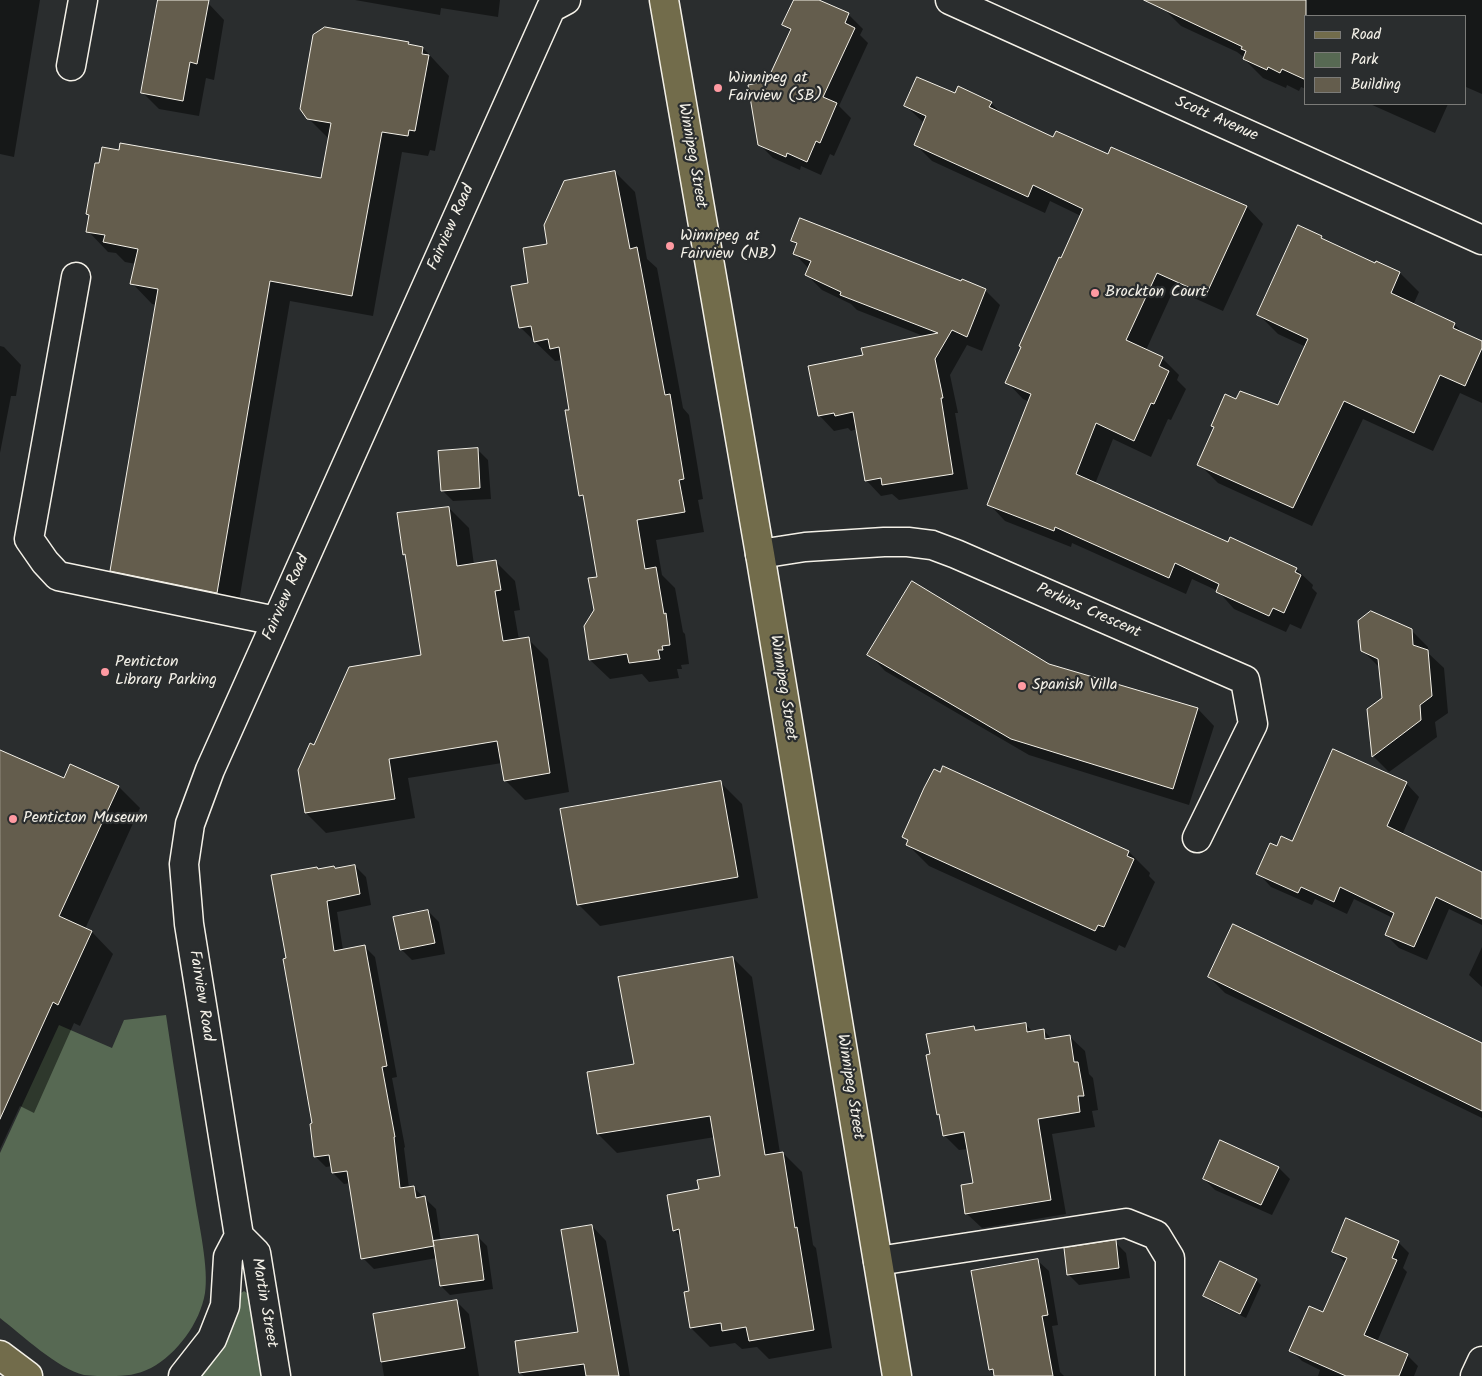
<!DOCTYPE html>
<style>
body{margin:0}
#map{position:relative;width:1482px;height:1376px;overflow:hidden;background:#2a2d2e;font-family:Kalam,sans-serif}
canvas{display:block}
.legend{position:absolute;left:1304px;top:15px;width:162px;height:90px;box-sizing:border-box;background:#2a2d2e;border:1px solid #7b7b78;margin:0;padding:6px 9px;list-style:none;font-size:15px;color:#f4f1e8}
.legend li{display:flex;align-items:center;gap:10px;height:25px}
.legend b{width:25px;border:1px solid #7b7b78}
</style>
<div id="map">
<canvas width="1482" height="1376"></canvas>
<ul class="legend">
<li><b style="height:6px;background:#726c4b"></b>Road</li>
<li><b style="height:14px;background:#576953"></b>Park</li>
<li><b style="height:14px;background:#645d4d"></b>Building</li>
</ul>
</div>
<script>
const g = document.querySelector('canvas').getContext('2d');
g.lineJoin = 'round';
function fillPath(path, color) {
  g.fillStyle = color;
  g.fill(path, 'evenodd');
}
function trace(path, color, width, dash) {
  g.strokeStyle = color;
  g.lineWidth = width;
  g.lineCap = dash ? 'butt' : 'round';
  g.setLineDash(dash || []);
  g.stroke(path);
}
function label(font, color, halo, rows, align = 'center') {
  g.font = font + ' Kalam,sans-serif';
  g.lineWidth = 4.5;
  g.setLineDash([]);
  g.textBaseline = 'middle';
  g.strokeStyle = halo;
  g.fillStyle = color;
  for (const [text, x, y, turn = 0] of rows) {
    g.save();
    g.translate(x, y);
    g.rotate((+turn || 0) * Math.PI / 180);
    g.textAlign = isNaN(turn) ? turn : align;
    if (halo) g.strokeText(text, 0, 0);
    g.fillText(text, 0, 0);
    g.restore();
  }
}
fillPath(new Path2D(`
 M166,1015C175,1077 185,1138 195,1199C199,1225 209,1269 205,1293C200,1323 177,1354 151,1368C137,1375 126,1376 110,1376C102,1376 92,1376 84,1375C58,1369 22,1335 0,1318V1153L59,1025L112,1048L124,1020Z
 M244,1291L248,1294L262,1376H200C219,1350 237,1326 241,1293Z`), '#576953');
fillPath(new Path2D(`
 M0,0H40L14,157L0,154Z
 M159,0H189L208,3L224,20L214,80L206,78L199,116L159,109L142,92Z
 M355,0H500L498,17L441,8L440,15Z
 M795,0H817L848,14L863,29L860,35L868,43L839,106L851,118L834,156L830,154L821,175L801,166L800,170L773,158L759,144L768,83L791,32L784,25Z
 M1165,0H1482V94L1466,87V16H1306V89L1301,87L1299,91L1287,85L1286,88L1263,78L1244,59L1245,58L1237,52L1181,26L1162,7Z
 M409,43L412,46L423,48L449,76L435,151L430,150L428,156L402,152L373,316L290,301L237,613L132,591L111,570L157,305L152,304L132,283L136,264L125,262L116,253L108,252L88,231L90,216L88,214L322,179L329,139L308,118Z
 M956,95L991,103L1002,114L1054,139L1108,156L1112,149L1247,207L1263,224L1223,311L1174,289L1146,350L1162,358L1179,375L1177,380L1186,389L1171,420L1168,419L1151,457L1113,439L1095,484L1228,544L1296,569L1313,585L1312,588L1317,593L1301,629L1290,624L1286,632L1234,609L1218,591L1192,579L1186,594L1072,543L1071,547L1005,521L989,504L1030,402L1023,399L1007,382L1081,216L1050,201L1045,213L932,161L915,144L924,123L906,106Z
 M1370,104H1448L1435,133Z
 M615,172L635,192L647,259L657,268L683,408L689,415L703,499L698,500L704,532L656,540L662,575L675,588L683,632L685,634L689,664L681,665L682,669H677L679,678L649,682L642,674L610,679L590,660L598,578L586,501L580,495L571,410L562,360L555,361L520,327L530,284L549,245Z
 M1321,237L1327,242L1375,265L1376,263L1400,273L1419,292L1413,305L1454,324L1465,335L1482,343V403L1460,393L1433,451L1363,419L1312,526L1218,483L1199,464L1215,428L1212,425L1237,401L1278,407L1306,347L1278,334L1259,315Z
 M793,241L985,290L1000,305L982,351L967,345L950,375L958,413H955L968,489L899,500L892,494L881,496L866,480L857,429L851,431L848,428L834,431L819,415L864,356L926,337L857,310L851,304L822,290L807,275L809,269L794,253L797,245Z
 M0,346L4,347L21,365L16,396H11L0,453Z
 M477,449L488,460L491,499L453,501L442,490Z
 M449,508L469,528L474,565L495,561L515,581L520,610L514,611L519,640L528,639L548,659L569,792L525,800L505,780L502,763L408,778L415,818L326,833L306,813L315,746L423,656L406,556L404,554Z
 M1411,630L1428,647V653L1444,668L1448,713L1435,722L1437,737L1389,772L1373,756L1368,710L1384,699L1379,667L1363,651Z
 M869,654L1049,665L1198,709L1214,726L1189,805L1029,755L885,671Z
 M0,751L64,780L119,787L140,808L85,929L92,932L113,954L80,1026L74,1023L34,1113L20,1106L0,1149Z
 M944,767L1129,852L1150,873L1149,876L1155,882L1125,948L1119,945L1116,951L929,866L908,845L909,842L903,836Z
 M720,782L742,804L758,898L600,926L578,904Z
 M1406,783L1419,797L1402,835L1482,873V925L1449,909L1427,960L1399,948L1386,935L1393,918L1354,899L1347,914L1315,899L1312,905L1271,887L1258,873L1278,847L1293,842Z
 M355,866L366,877L371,905L337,912L343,950L364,946L375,957L397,1077L392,1078L405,1147L404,1148L409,1188L413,1187L436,1209L441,1242L478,1237L487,1246L493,1289L450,1295L441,1286L437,1258L374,1269L363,1258L350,1183L344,1184L333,1173L332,1166L326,1167L315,1156L313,1124L287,959L318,870Z
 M428,911L439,922L445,954L412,960L401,949Z
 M1482,947V987L1469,975Z
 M733,958L752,977L780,1153H783L802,1172L813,1245L816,1248L832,1348L769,1359L757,1347L742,1349L735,1343L710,1347L691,1328V1292L681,1237L674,1230L700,1190L722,1177L715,1137L617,1153L598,1134L635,1065Z
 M1328,969L1482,1044V1118L1225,993L1209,977L1327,971Z
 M1025,1024L1033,1032L1043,1030L1052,1039L1069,1036L1085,1051L1089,1074L1093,1078L1098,1110L1092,1111L1095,1127L1052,1134L1066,1214L982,1228L966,1213L974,1184L968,1149L959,1150L944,1135L941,1117L938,1114L973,1027L977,1031Z
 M1279,1168L1290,1179L1272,1215L1215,1190L1204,1179Z
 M592,1226L606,1241L630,1376H524L520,1373L516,1342L580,1333Z
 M1115,1242L1126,1253L1130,1278L1079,1285L1068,1274Z
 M1398,1242L1409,1253L1403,1268L1407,1272L1377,1342L1407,1355L1418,1366L1414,1376H1318L1320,1370L1302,1361L1291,1350L1324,1314L1346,1263L1333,1251Z
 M1038,1261L1049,1271L1058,1325L1052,1326L1060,1372L1064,1376H995L990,1370Z
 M1256,1280L1261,1285L1246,1318L1210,1301L1205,1296Z
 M456,1301L469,1314L479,1376H384L374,1315Z`), '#0007');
const building = new Path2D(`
 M158,0H209L197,64L190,62L183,101L141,93Z
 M794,0H819L849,13L845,23L855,28L823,97L837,103L820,143L816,141L807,162L787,153L786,157L758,145L748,85L767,81L791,29L782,25Z
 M1144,0H1306V80L1282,69L1280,73L1268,67L1267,70L1243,59L1246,51L1241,49L1242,47Z
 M325,27L409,42L408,44L423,47L422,54L429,55L415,131L409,130L408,136L382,132L352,296L270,281L217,593L110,571L158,289L130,284L138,249L103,242L105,235L86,232L89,215L86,214L95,163H99L102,147L119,150L120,143L321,178L331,123L307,119L300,109L313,35Z
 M917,77L955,93L958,86L992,102L989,107L1053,137L1056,131L1108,154L1111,147L1247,206L1206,295L1157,273L1126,340L1163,357L1159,366L1169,371L1154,404L1151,403L1134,441L1096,423L1076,474L1228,542L1230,537L1297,568L1295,572L1301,575L1284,613L1273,608L1269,616L1216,592L1219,584L1175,563L1169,578L1055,527L1054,531L987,505L1031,394L1005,383L1021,347L1019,346L1059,257L1061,258L1083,209L1033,185L1028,197L914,145L926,116L904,106Z
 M615,171L630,249L637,247L665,395L670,394L684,479L679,480L685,512L637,520L645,569L656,567L664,614L666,613L670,645L662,646L663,650H658L660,659L629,663L627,654L589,660L584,626L594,610L588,578L597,577L583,495L579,496L565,410H569L559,347L550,349L548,339L534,342L531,326L519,328L511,286L528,283L523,248L547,244L544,225L564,181Z
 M800,218L961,281L962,279L986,289L967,337L952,330L935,359L943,398H941L953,474L882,485L881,478L865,481L853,412L835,416L834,413L818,416L808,366L863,355L861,348L938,333L840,295L841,292L805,275L811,261L793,254L797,243L791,241Z
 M1298,225L1322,236L1321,238L1375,263L1376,261L1400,272L1391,293L1455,323L1453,328L1482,341V348L1465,386L1440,375L1414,433L1344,401L1293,508L1197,465L1214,427L1211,426L1225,394L1236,399L1240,391L1278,405L1308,339L1257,315Z
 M478,448L480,488L441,491L438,451Z
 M449,507L457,566L496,560L501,590L495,591L503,641L529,637L550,773L504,781L497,741L389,759L395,799L305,813L298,770L310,743L314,745L349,667L421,655L405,554L403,555L397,513Z
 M912,581L1049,664L1198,708L1173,789L1011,739L867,655Z
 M1371,611L1412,629L1413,645L1428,650L1432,696L1420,705L1421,720L1372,757L1367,709L1382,698L1378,659L1361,651L1358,621Z
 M1333,749L1407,782L1387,826L1482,872V919L1436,897L1414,947L1385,935L1394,913L1340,887L1334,902L1301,887L1298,893L1256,874L1270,843L1277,846L1281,836L1292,841Z
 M0,750L64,778L70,764L119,786L59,916L92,931L58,1005L53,1002L0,1119Z
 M943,766L1129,851L1127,856L1134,859L1104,927L1098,925L1095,931L906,845L908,840L902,837L924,788L934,769L940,772Z
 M721,781L738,877L577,905L560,809Z
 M355,865L360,894L327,901L334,951L365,945L387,1066L382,1067L395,1137H394L400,1188L414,1186L416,1198L425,1196L434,1246L361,1259L347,1171L332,1173L329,1155L314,1157L310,1124L312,1123L283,959L286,958L271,875L317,867L318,869L334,866L335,868Z
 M428,910L435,943L400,950L393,917Z
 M1233,924L1482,1043V1111L1208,977Z
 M733,957L765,1155L783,1152L795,1228L797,1227L814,1330L749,1341L746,1327L722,1331L721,1323L690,1328L684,1292L689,1291L679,1229L673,1231L667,1195L699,1189L697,1180L720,1176L710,1116L597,1134L587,1072L634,1064L618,977Z
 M1026,1023L1027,1032L1044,1029L1045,1039L1070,1035L1074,1062H1078L1084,1096H1078L1080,1112L1038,1119L1051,1200L965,1214L961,1185L973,1183L964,1132L943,1136L939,1114L937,1115L926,1055L930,1054L926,1034L974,1026L975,1030Z
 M1220,1140L1279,1167L1261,1205L1203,1179Z
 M1346,1218L1399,1241L1392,1258L1397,1260L1364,1335L1408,1354L1399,1376H1346L1289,1351L1309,1306L1323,1312L1347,1258L1332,1252Z
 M592,1225L619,1376H586L584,1364L519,1373L515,1341L578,1332L561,1230Z
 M478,1235L484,1280L440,1286L433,1241Z
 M1116,1240L1119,1268L1067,1275L1064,1248Z
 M1038,1259L1048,1315L1042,1316L1053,1376H994L993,1369L989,1370L971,1271Z
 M1220,1261L1257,1279L1240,1314L1203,1296Z
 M457,1300L465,1348L381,1362L373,1314Z`);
fillPath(building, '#645d4d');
trace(building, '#f4f1e8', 1);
const minor = new Path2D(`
 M950,0L1482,240
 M71,66L83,0
 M76,277L29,539L45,562L58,576L276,621
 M760,554L805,547L884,542H908L932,545L956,554L1245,680L1253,724L1197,838
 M239,1236L189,924L184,864L190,824L210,770L551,8L566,0
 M239,1236L256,1253L276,1376
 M878,1261L1126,1223L1156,1235L1170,1258V1376
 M183,1376L212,1339L225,1306L228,1257L239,1236
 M1475,1376L1482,1361`);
const major = new Path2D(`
 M664,0L760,554L897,1376
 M0,1355L28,1376`);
trace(minor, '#f4f1e8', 31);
trace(major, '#f4f1e8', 31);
trace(minor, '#2a2d2e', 28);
trace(major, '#726c4b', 28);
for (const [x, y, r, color] of [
 [718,88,5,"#ff9aa2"],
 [670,246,5,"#ff9aa2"],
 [1095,293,5,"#ff9aa2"],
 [105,672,5,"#ff9aa2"],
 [1022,686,5,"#ff9aa2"],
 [13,819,5,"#ff9aa2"]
]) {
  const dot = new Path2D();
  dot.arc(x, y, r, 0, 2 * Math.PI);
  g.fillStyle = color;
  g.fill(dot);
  trace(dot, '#2a2d2e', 2);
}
label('16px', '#f4f1e8', '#2a2d2e', [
 ["Winnipeg at",728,79],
 ["Fairview (SB)",728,97],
 ["Winnipeg at",680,237],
 ["Fairview (NB)",680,255],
 ["Brockton Court",1105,293],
 ["Penticton",115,663],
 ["Library Parking",115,681],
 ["Spanish Villa",1032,686],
 ["Penticton Museum",23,819]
], 'left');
label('16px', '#f4f1e8', '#2a2d2e', [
 ["Scott Avenue",1216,120,24],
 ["Winnipeg Street",691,156,80],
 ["Fairview Road",452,228,-66],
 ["Fairview Road",287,598,-66],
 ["Perkins Crescent",1088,612,24],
 ["Winnipeg Street",782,688,81],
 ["Fairview Road",200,996,81],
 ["Winnipeg Street",849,1087,81],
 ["Martin Street",263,1303,80]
]);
</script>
